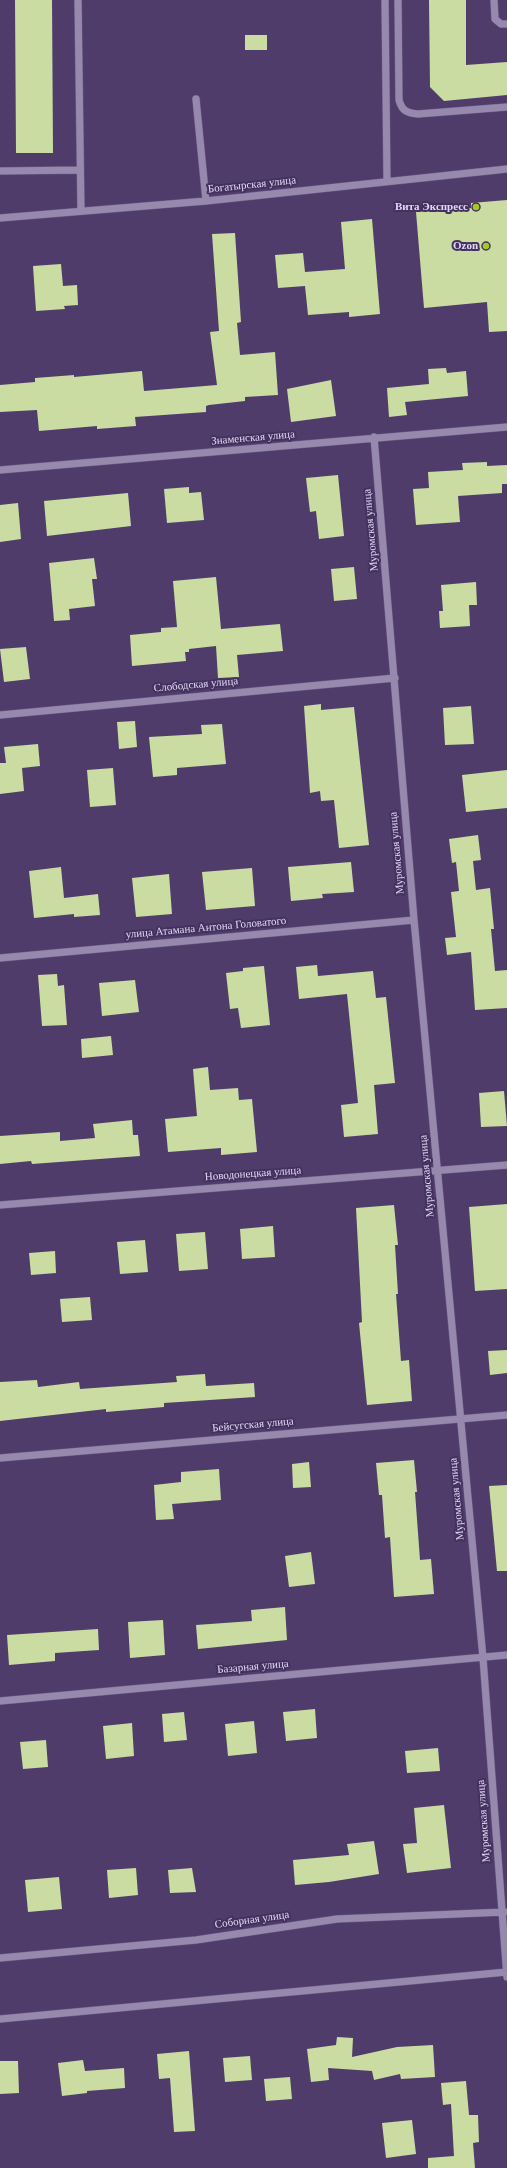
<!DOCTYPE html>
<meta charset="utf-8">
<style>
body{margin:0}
canvas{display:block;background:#4f3c6b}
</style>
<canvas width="507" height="2168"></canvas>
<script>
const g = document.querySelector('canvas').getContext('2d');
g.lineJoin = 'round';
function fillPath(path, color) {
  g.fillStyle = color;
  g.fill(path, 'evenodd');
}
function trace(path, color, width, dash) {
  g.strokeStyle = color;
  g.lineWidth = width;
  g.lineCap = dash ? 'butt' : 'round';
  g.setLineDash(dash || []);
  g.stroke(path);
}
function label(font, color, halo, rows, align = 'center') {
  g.font = font + ' "Times New Roman",serif';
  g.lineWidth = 4;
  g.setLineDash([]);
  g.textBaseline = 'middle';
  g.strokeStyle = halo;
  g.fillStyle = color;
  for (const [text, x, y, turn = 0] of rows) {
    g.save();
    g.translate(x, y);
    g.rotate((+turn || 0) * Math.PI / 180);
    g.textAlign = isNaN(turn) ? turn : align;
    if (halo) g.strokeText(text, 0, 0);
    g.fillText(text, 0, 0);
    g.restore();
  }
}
fillPath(new Path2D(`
 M15,0H52L53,153H16Z
 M429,0H466V65L507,62V95L444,101L430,87Z
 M245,35H267V50H245Z
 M507,200V331L489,332L487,302L424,308L416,212L471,208V203Z
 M372,219L380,314L349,317V312L308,315L305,286L278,288L275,255L303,253L305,272L345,269L341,222Z
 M235,233L241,322L237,323L240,355L275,352L278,395L245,397V401L209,405L206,406V412L135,417L136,426L97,429V426L39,431L37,410L0,412V385L35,382V378L74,375V377L142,371L144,391L217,385L210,332L219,331L212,234Z
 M61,264L63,286L77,285L78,305L64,306L65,309L36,311L33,266Z
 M446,368L447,373L466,371L468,396L405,402L407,415L389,417L387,388L429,384L428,369Z
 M331,380L336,416L291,422L287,389Z
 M487,462V466L507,465V484H502V493L458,496L460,522L416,525L413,489L429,488L428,472L463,470L462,463Z
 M338,475L344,536L319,539L316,511L310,512L306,478Z
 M189,487V493L201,492L204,520L167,523L164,489Z
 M128,493L131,526L47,536L44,501Z
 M18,503L21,539L0,542V505Z
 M94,558L97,579H92L95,606L69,609L70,620L54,621L49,563Z
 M354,567L357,599L334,601L331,569Z
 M216,577L221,629L280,624L283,651L237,655L239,677L218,678L216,646L189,649V652H185L186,661L132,666L130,635L161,632V628L177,627L173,581Z
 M476,582L477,605H469L470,626L440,628L439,611H443L441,585Z
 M26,647L30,679L4,682L0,649Z
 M321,704V710L354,707L369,845L339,848L334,800L321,801L320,791L310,793L304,706Z
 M471,706L474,744L445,745L443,708Z
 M135,721L137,747L119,749L117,722Z
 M222,724L226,764L177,768V775L153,777L149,737L202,734L201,725Z
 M38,744L40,766L22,768L24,791L0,794V763H6L4,747Z
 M113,768L116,805L90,807L87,770Z
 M507,770V808L466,812L462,775Z
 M478,835L481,860L473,861L476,890L490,888L494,929H491L495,971L507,970V1008L475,1010L471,952L447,955L445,938L456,937L451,892L459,891L456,862L452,863L449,839Z
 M351,862L354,892L322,894L323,898L291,901L288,867Z
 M61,867L64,898L98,894L100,915L74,917V914L34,918L29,871Z
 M252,868L255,906L206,910L202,872Z
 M169,874L172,914L136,917L132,878Z
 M317,965L318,976L373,971L376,998L386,997L395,1083L374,1085L378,1134L344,1137L341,1105L358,1103L347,994L299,999L296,967Z
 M264,966L270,1025L241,1028L238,1008L230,1009L226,973L243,971V968Z
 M57,974L58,986L64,985L67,1025L42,1026L38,975Z
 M135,980L139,1012L102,1016L99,983Z
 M111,1036L113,1055L82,1058L81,1039Z
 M208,1067L210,1090L238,1088L239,1100L252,1099L257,1152L221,1155V1148L168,1152L165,1119L197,1116L193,1069Z
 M504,1091L507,1126L481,1127L479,1093Z
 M132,1120L133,1135H138L140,1156L32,1164L31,1161L0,1164V1136L60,1132V1141L95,1138L93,1124Z
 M507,1204V1289L475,1291L469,1207Z
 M394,1205L398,1245H395L398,1294H396L401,1361L409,1360L412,1401L367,1405L359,1323L362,1322L356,1208Z
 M273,1226L275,1257L242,1259L240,1229Z
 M205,1232L208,1269L179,1271L176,1234Z
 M145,1240L148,1272L120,1274L117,1242Z
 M55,1251L56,1273L31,1275L29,1253Z
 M90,1297L92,1320L62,1322L60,1299Z
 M507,1350V1373L490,1375L488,1351Z
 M205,1374L206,1386L254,1383L255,1397L164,1403V1407L106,1412V1409L0,1421V1382L37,1380L38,1387L79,1382L80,1389L177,1382L176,1376Z
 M414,1460L417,1492H415L420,1560L431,1559L434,1594L394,1597L390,1537L385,1538L382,1495H379L376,1463Z
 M309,1462L311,1487L293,1488L292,1464Z
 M219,1469L221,1500L172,1504L174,1519L156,1520L154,1485L181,1482V1472Z
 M507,1485V1571H497L489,1486Z
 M311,1552L315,1584L289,1587L285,1556Z
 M285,1607L287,1640L198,1649L196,1625L252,1621L251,1610Z
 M163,1620L165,1655L130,1658L128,1622Z
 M98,1629L99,1650L55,1653V1661L9,1665L7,1635Z
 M315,1709L317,1738L286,1741L283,1712Z
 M184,1712L187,1740L164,1742L162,1714Z
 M254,1721L257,1753L228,1756L225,1724Z
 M132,1723L134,1756L106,1759L103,1726Z
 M46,1740L48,1767L23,1769L20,1742Z
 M438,1748L440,1771L407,1773L405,1751Z
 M444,1805L451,1868L407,1873L403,1844L417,1843L414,1808Z
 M374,1841L379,1874L329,1882L295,1885L293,1860L349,1855L347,1844Z
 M136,1868L138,1895L109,1898L107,1870Z
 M192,1868L196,1892L170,1893L168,1870Z
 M59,1877L62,1909L28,1912L25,1880Z
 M337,2037L353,2038L352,2057L397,2047L433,2045L435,2077L401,2079L400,2074L374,2080L372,2071L328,2068L329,2080L311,2082L307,2049L336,2045Z
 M189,2051L195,2131L174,2132L170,2078L159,2079L157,2054Z
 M250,2056L252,2080L225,2082L223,2058Z
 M83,2060L85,2071L124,2068L125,2088L87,2091V2093L62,2096L58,2063Z
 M0,2061H18L19,2093L0,2094Z
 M290,2077L292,2099L266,2101L264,2079Z
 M466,2081L469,2115H478L479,2142L473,2143L475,2168H428V2158L454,2156L451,2104L443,2105L441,2083Z
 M412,2120L416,2154L386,2158L382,2123Z`), '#cadca1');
const minor = new Path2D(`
 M78,0L81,211
 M385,0L387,181
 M398,0L399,100C402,111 407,113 418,114L507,107
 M494,0L495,19L501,24H507
 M196,99L206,201
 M0,171L80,170
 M0,218L206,201L507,169
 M374,437L414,920L483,1658L507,1977
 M0,470L507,427
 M0,715L395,678
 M0,958L414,920
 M0,1205L507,1165
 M0,1458L507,1415
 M0,1701L507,1655
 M0,1958L196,1940L337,1919L505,1912
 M0,2019L507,1972`);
trace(minor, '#6c5b86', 8);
trace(minor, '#9789ae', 7);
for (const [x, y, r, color] of [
 [476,207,4,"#a5c823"],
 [486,246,4,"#a5c823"]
]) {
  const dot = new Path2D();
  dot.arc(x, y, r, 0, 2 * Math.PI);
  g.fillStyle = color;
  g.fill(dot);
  trace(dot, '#44315f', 1.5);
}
label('11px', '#e2d8f4', '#44315f', [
 ["Богатырская улица",252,185,-6],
 ["Знаменская улица",253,438,-5],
 ["Муромская улица",371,530,-95],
 ["Слободская улица",196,685,-5],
 ["Муромская улица",397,853,-95],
 ["улица Атамана Антона Головатого",206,928,-5],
 ["Новодонецкая улица",253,1174,-4],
 ["Муромская улица",427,1176,-95],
 ["Бейсугская улица",253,1425,-5],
 ["Муромская улица",457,1499,-95],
 ["Базарная улица",253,1667,-5],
 ["Муромская улица",484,1821,-94],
 ["Соборная улица",252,1920,-8]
]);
label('bold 11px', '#e2d8f4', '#44315f', [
 ["Вита Экспресс",468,207],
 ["Ozon",478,246]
], 'right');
</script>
